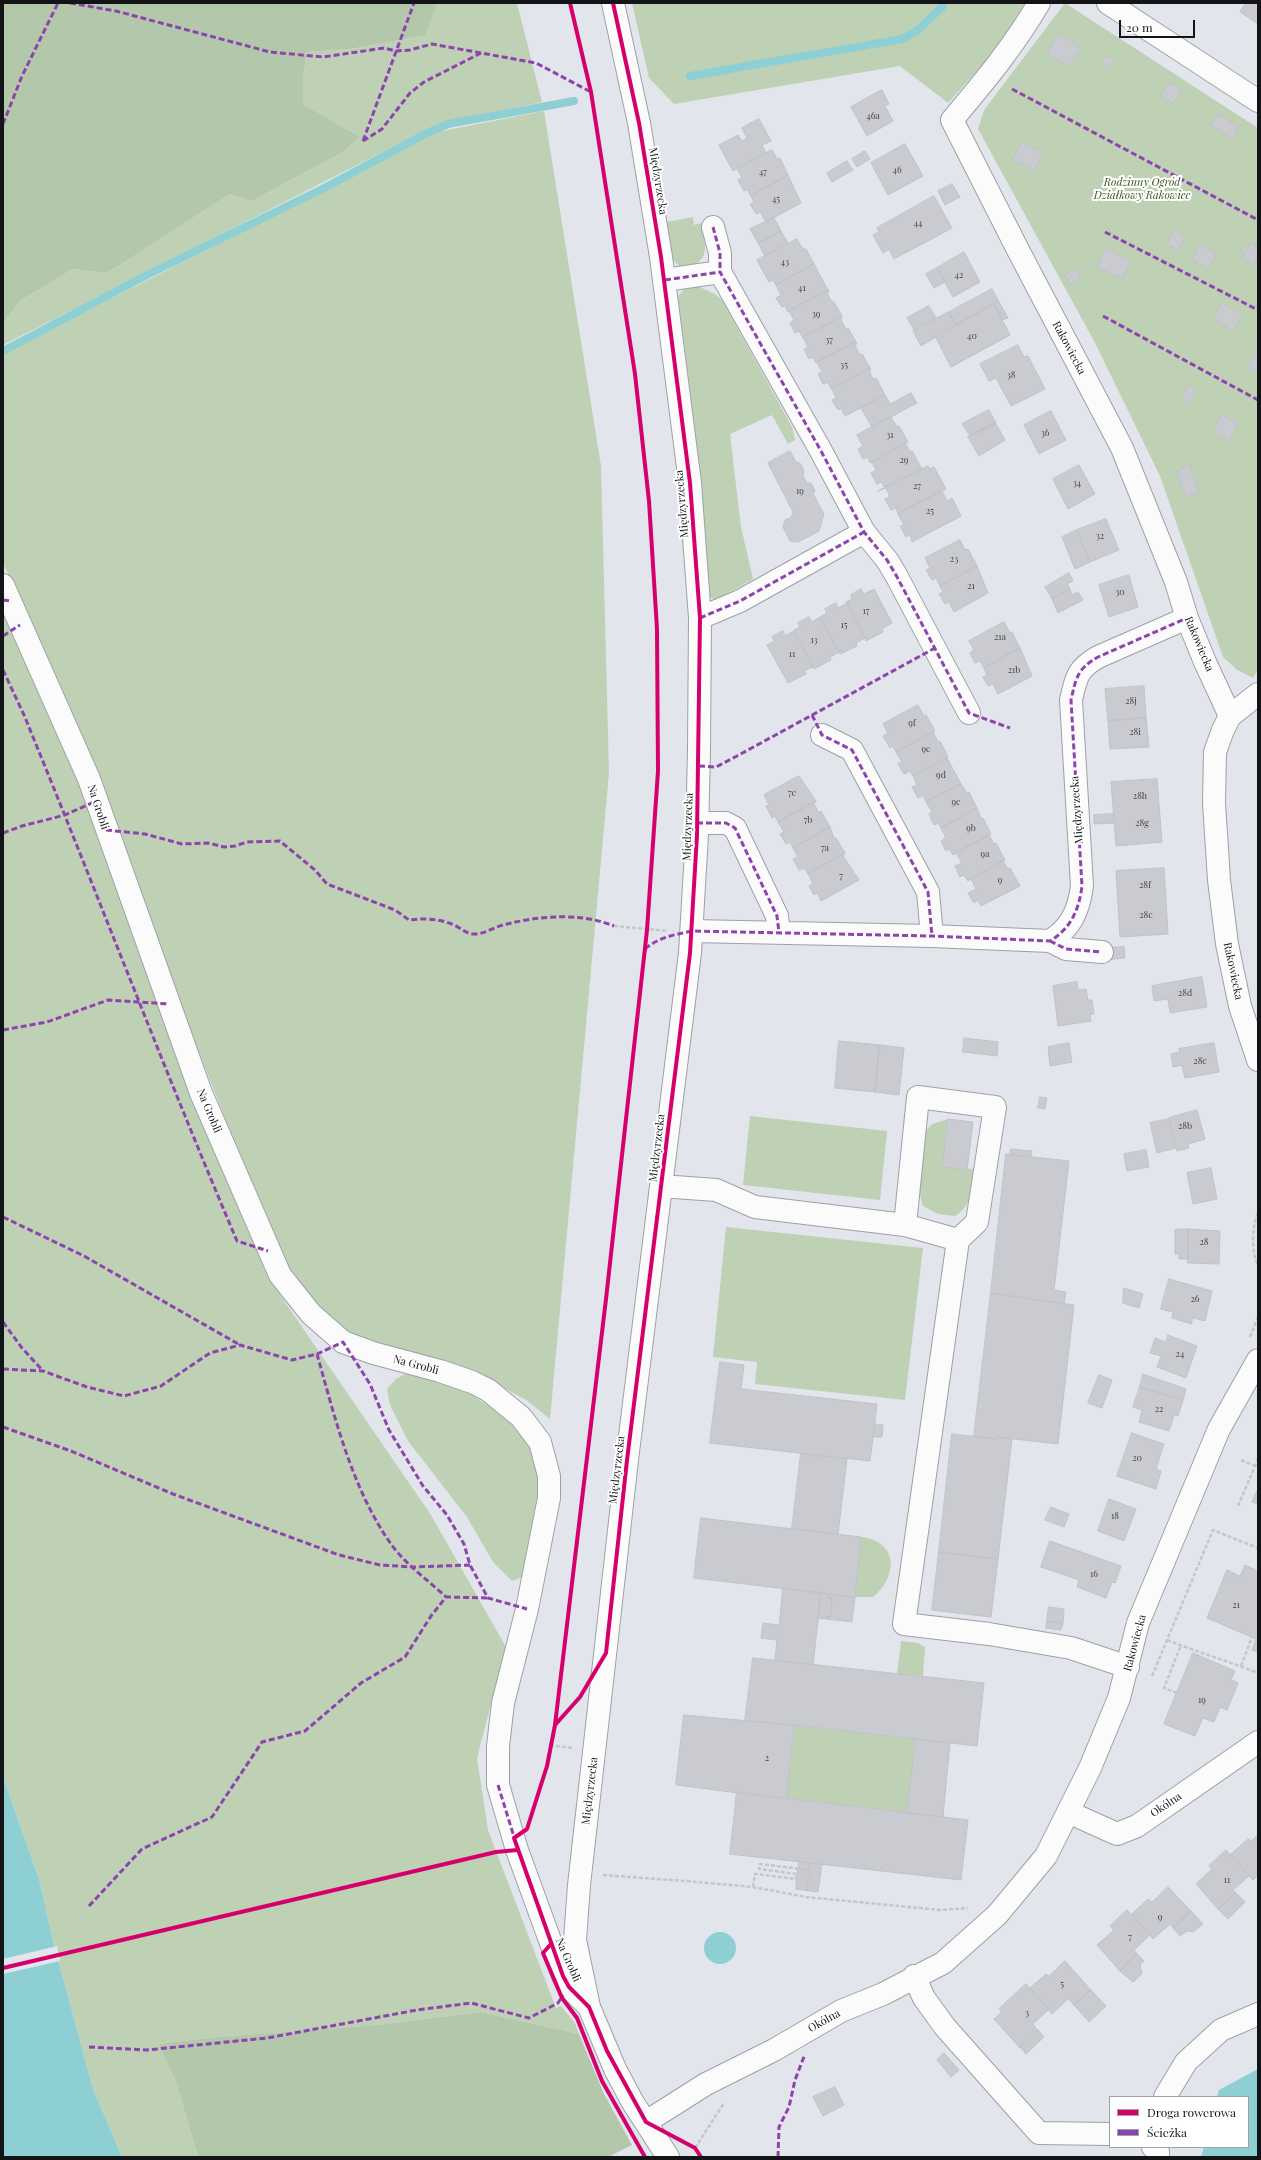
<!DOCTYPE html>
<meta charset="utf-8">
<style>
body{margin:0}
#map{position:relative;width:1261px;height:2160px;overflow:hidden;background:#e2e5ec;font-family:"Playfair Display",serif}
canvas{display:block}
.frame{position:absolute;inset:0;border:4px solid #121417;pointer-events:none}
.legend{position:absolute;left:1109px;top:2096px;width:140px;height:52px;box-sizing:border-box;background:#fff;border:1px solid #a0a1a2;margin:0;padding:5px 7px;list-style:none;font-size:12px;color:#121417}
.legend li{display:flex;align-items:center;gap:8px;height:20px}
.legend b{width:20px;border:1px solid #a0a1a2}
.scale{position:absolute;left:1119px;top:20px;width:76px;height:18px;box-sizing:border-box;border:2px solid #121417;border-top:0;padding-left:5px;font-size:12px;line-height:14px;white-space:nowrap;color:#121417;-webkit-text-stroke:3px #fff;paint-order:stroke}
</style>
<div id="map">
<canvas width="1261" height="2160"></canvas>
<div class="frame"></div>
<ul class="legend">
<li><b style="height:5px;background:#d6006c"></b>Droga rowerowa</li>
<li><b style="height:5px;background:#8e44ad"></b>Ścieżka</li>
</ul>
<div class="scale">20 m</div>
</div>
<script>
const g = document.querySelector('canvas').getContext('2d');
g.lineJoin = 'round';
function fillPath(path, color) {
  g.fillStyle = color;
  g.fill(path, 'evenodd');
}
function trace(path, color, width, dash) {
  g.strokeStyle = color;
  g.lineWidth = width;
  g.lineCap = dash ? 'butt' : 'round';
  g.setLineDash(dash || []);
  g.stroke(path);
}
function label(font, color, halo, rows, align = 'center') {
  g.font = font + ' "Playfair Display",serif';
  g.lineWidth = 4;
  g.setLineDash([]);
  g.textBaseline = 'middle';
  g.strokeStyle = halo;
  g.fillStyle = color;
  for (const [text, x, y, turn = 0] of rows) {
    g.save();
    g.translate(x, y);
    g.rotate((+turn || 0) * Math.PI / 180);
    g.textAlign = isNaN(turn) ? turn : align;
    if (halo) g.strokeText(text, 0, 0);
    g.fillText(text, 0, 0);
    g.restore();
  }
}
fillPath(new Path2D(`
 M437,3H517L542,102L447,122L430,128L3,345V323L20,301L73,269L107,273L230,194L252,201L343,152L360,137L303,104V79L307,52L351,49L426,35Z
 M632,3H1025L994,52L948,103L900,66L674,104L649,78Z
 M1065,3L1258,128V669L1253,678L1237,670L1223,657L1160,476L1094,341L978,129L984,110Z
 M544,111L601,466L609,773L550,1419L526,1400L477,1373L348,1334L317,1310L294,1281L275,1245L19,596L3,563V354L437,132Z
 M693,217L694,225L701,223C706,245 712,264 681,268L673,260L667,222Z
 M695,285L715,294L722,300L792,427L795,440L788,444L772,415L730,434L741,527L753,579L716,600L708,596L698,456L678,297L684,289Z
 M3,606L81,787L253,1236L278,1292L431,1515L506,1647L477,1758L488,1830L556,2008L561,2006L575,2023L579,2034L481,2012L378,2025L217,2037L158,2044L176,2082L198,2157H122L93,2089L53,1941L39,1879L3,1777Z
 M750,1116L887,1131L880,1200L743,1185Z
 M948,1119L943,1167L973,1169C971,1189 974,1204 955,1216L938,1214L923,1206L919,1191L926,1131L932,1124Z
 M726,1227L923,1248L905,1400L755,1384L757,1362L713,1357Z
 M409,1372L461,1389L494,1409L513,1424L527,1441L543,1478L525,1576L512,1581L493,1562L467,1517L408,1441L390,1405L387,1389L396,1379Z
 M861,1537C899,1541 898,1577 873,1597H855Z
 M901,1641L918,1643L925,1647L923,1676L897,1674Z
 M794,1725L916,1739L907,1813L786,1799Z`), '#bed1b5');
fillPath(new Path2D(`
 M3,3H437L426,35L351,49L307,52L303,79V104L360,137L343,152L252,201L230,194L107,273L73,269L20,301L3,323Z
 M481,2012L579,2034L604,2094L632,2145L608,2157H198L176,2082L158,2044L217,2037L378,2025Z`), '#b3c7ab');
fillPath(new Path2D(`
 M3,1777L39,1879L53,1941L93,2089L122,2157H3Z
 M704 1948a16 16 0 1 1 32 0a16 16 0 1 1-32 0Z
 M1258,2069V2157H1201L1204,2147H1248V2097H1217L1219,2090Z`), '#8ecfd4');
fillPath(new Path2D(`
 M57,1946L60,1961L3,1974V1959Z`), '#e2e5ec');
trace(new Path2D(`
 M690,76L902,39L918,30L943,6
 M3,351L149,274L326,187L425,134L448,124L574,101`), '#8ecfd4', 8);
const building = new Path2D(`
 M1246,3H1258V24L1240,12Z
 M1060,34L1081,48L1069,67L1047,53Z
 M1105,56L1114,60L1110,68L1101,64Z
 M1169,83L1182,89L1173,104L1161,97Z
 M882,90L889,104L885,106L893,121L867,136L851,107Z
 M1218,114L1239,127L1232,139L1211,125Z
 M759,119L771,141L762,145L766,153L733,171L719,145L738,135L742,141L747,138L742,128Z
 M1021,142L1043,152L1035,170L1013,160Z
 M905,144L923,176L888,195L871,163Z
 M772,150L777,159L780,158L788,175L751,196L747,189L744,191L738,180L742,178L737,168Z
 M865,151L870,159L857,167L852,159Z
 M847,161L853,170L832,182L827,173Z
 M788,175L801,203L766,222L760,212L756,214L750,204L754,202L751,196Z
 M952,184L960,197L945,205L938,191Z
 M934,196L952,228L894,259L889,249L883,253L873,235L879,232L877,228Z
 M774,218L781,231L758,243L750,229Z
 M781,231L788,243L765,256L758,243Z
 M1174,231L1185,236L1178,250L1167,245Z
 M797,239L803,249H806L814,264L776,285L773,280L769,282L757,260Z
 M1250,243L1258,248V256L1253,265L1243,259L1245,254L1241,252L1244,246L1248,248Z
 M1200,245L1216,254L1208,269L1192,260Z
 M1106,248L1131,261L1122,279L1097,267Z
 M964,252L980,282L953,297L937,268Z
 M814,264L828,290L788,312L785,306L782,307L776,298L781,295L776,285Z
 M937,268L945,282L934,288L926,274Z
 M1077,269L1081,277L1070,284L1065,275Z
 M992,289L1008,318L1002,320L994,304L956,325L949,312Z
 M828,290L829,292L827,293L831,301L834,302L842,316L803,338L799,331L795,333L790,323L794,320L789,311Z
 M1223,303L1243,315L1233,331L1213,319Z
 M994,304L1010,335L951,367L935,336Z
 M929,306L936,318L914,330L907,318Z
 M949,312L956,325L921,346L913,331Z
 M842,316L841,320L846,329L848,328L856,342L816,363L813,357L809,359L804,349L808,347L803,337Z
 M856,342L857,344L855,345L860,355L862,354L870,368L831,389L828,382L823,384L818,374L822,372L817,362Z
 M1018,345L1024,357L1028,356L1045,389L1011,406L996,378L989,381L980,364Z
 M1258,346V355L1254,353Z
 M1254,356L1258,358V373L1248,369Z
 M870,368L871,370L869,371L873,379L876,378L885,395L845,416L841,408L838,410L832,400L836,398L832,389Z
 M1189,386L1197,391L1189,404L1181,399Z
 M911,393L917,403L872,427L861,408L885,395L890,404Z
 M989,410L996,423L994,422L970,436L962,424Z
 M1051,411L1066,440L1039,454L1024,425Z
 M1222,415L1238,423L1229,441L1213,433Z
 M891,417L897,427L899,426L908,442L870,463L868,457L863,459L858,449L863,446L857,435Z
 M994,422L996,424L970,437V436Z
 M996,424L1005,440L979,456L968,437Z
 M905,443L910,452L912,451L922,469L884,487L882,482L877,484L871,473L876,470L872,462Z
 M790,451L796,462L800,463L804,471L803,476L807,483H811L815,491L813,494L824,514L819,531L798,542L790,541L783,527L785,520L791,518L793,512L768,463Z
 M1079,465L1095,494L1068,509L1053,479Z
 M928,466L930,469L934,467L946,489L898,514L896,508L891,510L885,499L890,497L886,488L878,491Z
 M1190,466L1199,492L1186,497L1177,471Z
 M942,491L947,501L952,498L961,516L912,542L910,535L906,537L900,526L904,525L898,514Z
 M1106,519L1119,550L1090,562L1077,530Z
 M1077,530L1090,562L1075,569L1062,537Z
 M960,540L965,550L968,549L977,566L940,586L936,578L932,580L926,570L930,568L925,558Z
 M977,566L988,593L954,612L949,602L945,604L939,594L943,592L940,586Z
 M1069,573L1073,581L1067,584L1070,589L1052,599L1045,587Z
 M1129,575L1138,607L1109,617L1099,585Z
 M861,589L864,594L874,589L892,623L882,629L883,632L866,641L846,602L852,599L851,595Z
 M1070,589L1072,595L1078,592L1083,600L1058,613L1052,599Z
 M836,603L838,608L847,603L865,638L856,643L857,646L840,654L820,617L827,613L825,609Z
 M809,617L812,622L820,617L839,652L830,657L831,660L814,669L794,630L800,627L798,623Z
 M1004,622L1010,633L1012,632L1020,648L984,668L980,661L975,663L970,653L974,650L969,641Z
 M783,631L785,636L794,631L813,667L804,671L806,674L788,683L767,645L774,641L772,637Z
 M1020,648L1032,676L998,694L993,684L988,686L983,677L987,675L984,668Z
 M1144,686L1146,718L1108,721L1105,689Z
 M918,705L924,716L926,715L935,731L896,752L893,746L890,748L883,736L888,733L883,724Z
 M1146,718L1149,747L1110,749L1108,721Z
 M933,732L938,742L940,741L948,757L913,776L910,771L904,774L898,764L902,762L896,752Z
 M947,758L961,784L926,802L923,795L918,798L912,787L917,785L913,776Z
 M799,776L816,801L778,822L775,816L772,818L766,806L769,805L764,795Z
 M1157,779L1162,842L1116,846L1111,782Z
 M961,784L967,793L969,792L977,808L941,828L938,823L934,825L929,814L932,812L926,802Z
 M816,801L814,804L819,813L821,811L830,827L793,848L790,842L786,844L780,834L784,832L778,822Z
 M977,808L981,819L983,818L991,834L953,855L949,849L946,851L941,841L946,838L941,828Z
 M1113,814L1114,823L1094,824V815Z
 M830,827L834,838H836L845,853L808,874L804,868L799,870L793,859L798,857L793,848Z
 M989,835L994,844L996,843L1005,860L968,881L964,875L960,877L955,866L962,863L956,853Z
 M845,853L843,856L859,880L821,901L817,893L814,895L809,886L813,883L808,874Z
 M1003,861L1008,869L1010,868L1020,886L981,906L978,900L974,903L968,893L976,889L971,879Z
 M1164,868L1168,934L1120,937L1116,871Z
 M1124,947L1125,958L1105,960L1104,948Z
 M1202,977L1207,1007L1170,1013L1168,999L1154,1001L1152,986Z
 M1077,982L1078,990L1086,989L1088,1000H1092L1094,1014H1090L1091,1021L1058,1026L1053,986Z
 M964,1038L998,1042L997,1056L963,1052Z
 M839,1041L880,1045L875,1092L835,1088Z
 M1069,1043L1072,1062L1050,1066L1048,1047Z
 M1214,1043L1219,1072L1185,1078L1182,1065L1173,1067L1171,1054L1180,1052L1179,1049Z
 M880,1045L904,1048L899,1095L875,1092Z
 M1040,1097L1047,1098L1045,1109L1038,1108Z
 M1197,1110L1205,1139L1188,1144L1189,1148L1177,1151L1169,1118Z
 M948,1119L973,1122L967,1170L943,1167Z
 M1169,1119L1176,1148L1157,1153L1150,1123Z
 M1011,1149L1032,1151L1031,1157L1010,1155Z
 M1146,1150L1149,1167L1127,1171L1124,1154Z
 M1006,1154L1069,1161L1054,1290L1066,1292L1064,1304L991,1293Z
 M1211,1168L1217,1199L1193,1204L1187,1173Z
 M1188,1229V1259H1179V1254H1175V1230Z
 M1188,1229L1220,1231L1219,1264L1188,1263Z
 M1169,1279L1212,1291L1205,1321L1193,1318L1191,1324L1172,1318L1173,1312L1161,1309Z
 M1124,1288L1143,1294L1139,1308L1123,1303Z
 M991,1293L1074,1305L1058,1444L997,1437V1439L974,1436Z
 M1168,1335L1197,1346L1186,1378L1157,1367L1161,1356L1150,1353L1155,1338L1166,1342Z
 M720,1362L744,1365L741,1389L877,1404L870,1461L710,1443Z
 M1143,1374L1186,1389L1183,1400L1140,1387Z
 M1099,1375L1112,1380L1102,1408L1088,1403Z
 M1140,1387L1183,1400L1178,1416L1174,1415L1169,1431L1139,1422L1142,1410L1133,1407Z
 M875,1424L883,1425L882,1437H873Z
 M1132,1433L1164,1444L1156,1469L1161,1471L1156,1489L1117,1476Z
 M952,1434L997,1439V1437L1012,1439L998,1559L939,1552Z
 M801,1454L847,1459L838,1534L792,1529Z
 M1258,1489V1504L1252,1502Z
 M1109,1499L1136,1509L1124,1541L1098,1531Z
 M1051,1507L1069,1514L1064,1527L1045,1520Z
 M701,1518L861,1537L855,1597L694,1578Z
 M1050,1541L1121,1566L1115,1583L1112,1582L1106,1598L1077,1587L1079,1580L1041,1567Z
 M939,1552L998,1559L991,1617L932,1610Z
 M1245,1565L1258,1571V1652L1252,1650L1256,1639L1207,1618L1227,1570L1240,1576Z
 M783,1588L821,1593L813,1665L775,1660L777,1640L761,1638L763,1623L779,1625Z
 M821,1593L829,1594V1598H832L830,1617L827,1616L826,1619L818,1618Z
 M829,1594L855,1597L852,1622L826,1619L827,1616L830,1617L832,1598H829Z
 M1049,1607L1064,1609L1063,1623L1047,1621Z
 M1047,1621L1063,1623L1061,1630L1046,1628Z
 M1193,1653L1235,1671L1231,1680L1238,1683L1227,1710L1220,1707L1214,1722L1203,1718L1195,1736L1164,1724Z
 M753,1658L984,1683L977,1746L794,1725L745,1721Z
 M684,1715L794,1725L786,1799L676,1785Z
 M916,1739L950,1743L943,1817L907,1813Z
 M737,1792L968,1820L961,1880L730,1854Z
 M1258,1835V1875L1253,1880L1230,1855L1248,1839L1251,1841Z
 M1226,1850L1249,1876L1233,1890L1236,1893L1218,1909L1196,1884L1212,1869L1209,1866Z
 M799,1862L822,1864L818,1892L796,1889Z
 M1168,1887L1191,1911L1173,1928L1170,1924L1153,1939L1131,1915L1148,1899L1152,1902Z
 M1236,1893L1245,1902L1228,1919L1218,1909Z
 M1127,1910L1150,1935L1134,1950L1137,1954L1120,1971L1097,1945L1114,1930L1110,1926Z
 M1191,1911L1203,1924L1193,1932L1187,1931L1180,1936L1173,1928Z
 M1137,1954L1144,1961L1140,1965L1142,1974L1133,1982L1120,1971Z
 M1065,1961L1091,1990L1074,2005L1068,1999L1052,2014L1030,1988L1046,1974L1049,1976Z
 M1026,1984L1049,2009L1033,2024L1038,2031L1020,2048L994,2019L1002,2012L999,2009Z
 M1091,1990L1106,2006L1089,2022L1074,2005Z
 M1038,2030L1044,2037L1026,2054L1020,2047Z
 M944,2053L959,2070L951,2077L937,2060Z
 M835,2087L844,2105L823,2116L813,2097Z`);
fillPath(building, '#c9cbd1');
trace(building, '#c0c2c8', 1);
const minor = new Path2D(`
 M1039,3C1014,46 984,82 952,120L1018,250L1122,448L1176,582L1187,618L1205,662L1230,716
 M1108,3L1258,101
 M713,227L720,253V272
 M665,280L720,272L821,451L864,532L887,560L896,575L969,713
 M3,585L89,779L201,1093L280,1275L311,1314L343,1342L373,1353L440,1371L472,1382L488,1390L521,1417L540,1442L549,1476V1498L527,1609L503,1703L498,1746V1785L517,1850L563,1976L569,1987L589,2007L615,2069L632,2101L668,2157
 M700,618L740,601L864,532
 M1258,694L1230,716L1223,730L1215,752L1214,803L1219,880L1227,944L1240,1006L1258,1060
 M822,735L852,750L928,892L932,936
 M697,823H726L735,828L777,916L779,933
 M692,931L932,936L1050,941C1071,928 1079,910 1082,886L1071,700C1076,678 1077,669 1098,657L1187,618
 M1050,941L1066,949L1102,952
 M661,1186L716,1190L755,1207L905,1225
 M958,1240L905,1225L918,1097L995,1107L977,1222L958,1240L904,1624L989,1634L1071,1648L1128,1667
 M1068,1812L1117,1834L1137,1826L1258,1742
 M914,1976L924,1998L945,2027L1039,2133L1110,2134
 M589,2007L575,1940L579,1885L627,1460L690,953L697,835L699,750L700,618L690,483L661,257L639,123L613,3
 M1165,2097L1186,2062L1221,2030L1258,2014
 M646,2122L706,2084L774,2050L841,2011L883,1994L943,1963L997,1915L1046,1856L1090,1768L1119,1698L1138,1623L1219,1429L1258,1360
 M1153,2147L1158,2152V2157`);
trace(minor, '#9ea0a5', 24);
trace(new Path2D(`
 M614,926L668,931
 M1258,1213C1252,1225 1251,1253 1258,1265
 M1250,1337L1258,1317
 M1241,1460L1258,1467
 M1238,1506L1258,1459
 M1167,1640C1197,1652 1228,1661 1258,1673
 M1241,1666L1252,1637
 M1152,1676L1213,1530L1258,1548
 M1177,1693L1164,1688L1181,1645
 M550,1745L572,1748
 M532,1813L547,1766L555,1725
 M603,1875L698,1882L753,1887L806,1897L940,1910L968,1908
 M753,1887L755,1874L796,1879L797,1874L759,1869L760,1864L809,1870
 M807,1890L810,1863
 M695,2148L724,2103`), '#c5c6c8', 2.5, [4, 2]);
trace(minor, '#fbfbfc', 22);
trace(new Path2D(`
 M70,3L116,11L270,52L323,57L384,48L396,51L410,50L432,44L536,63L591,92
 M1012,89L1258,220
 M3,124L22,76L58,3
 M363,141L382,129L410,93L424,82L481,53
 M363,141L414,3
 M713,227L720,253V272
 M1105,232L1258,310
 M665,280L720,272L821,451L864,532L887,560L896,575L969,713L1010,728
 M1103,316L1258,400
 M3,600L10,601
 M700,618L740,601L864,532
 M3,636L20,625
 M3,670L24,715C96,890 163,1067 237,1241L268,1251
 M812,715L822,735L852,750L928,892L932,936
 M699,766L716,767L737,756L935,648
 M697,823H726L735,828L777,916L779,933
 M106,830L145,834L182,844L208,843L224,847L235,846L247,842L280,841L315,870L327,884L395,910L409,920C424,918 441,919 454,925C461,928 466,934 474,934C485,934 492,928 503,925C538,916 580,912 614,926
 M3,833L22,826L65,815L96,801
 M1050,941L1066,949L1102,952
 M645,949C659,937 674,935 692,931L932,936L1050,941C1071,928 1079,910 1082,886L1071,700C1076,678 1077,669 1098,657L1187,618
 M3,1030L47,1022L108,1000L169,1004
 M3,1217L84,1256L240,1345
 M3,1322L22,1348L43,1371
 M317,1354C335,1418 352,1489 391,1544C405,1564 428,1580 446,1597
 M3,1369L43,1371L87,1387L124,1396L161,1386L210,1353L240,1345L292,1360L317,1354L343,1342L370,1384L389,1430L423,1486L447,1515L464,1544L470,1565L488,1598L527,1609
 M3,1427L71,1451L173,1494L339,1555L380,1565L413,1567L470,1565
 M498,1785L515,1840
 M89,1906L142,1849L212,1817L262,1742L305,1731L361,1683L405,1657L431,1616L446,1597L488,1598
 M89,2047L147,2050L267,2038L417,2010L471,2003L529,2018L558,2003L563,1995
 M778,2157L779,2127L789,2107L795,2080L805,2054`), '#8e44ad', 3, [6, 3]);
trace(new Path2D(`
 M570,3L591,92L635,374L649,501L657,629L658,771L647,930L606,1299L555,1725L547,1766L527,1829L514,1838L563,1976L569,1987L589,2007L607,2051L646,2122L695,2148L701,2157
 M555,1725L580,1697L606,1653L627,1460L690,953L697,835L700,618L690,483L661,257L639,123L613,3
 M551,1944L543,1953L562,1998L577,2018L602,2081L645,2157
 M3,1968L496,1852L517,1850`), '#d6006c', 4);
label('9px', '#424448', null, [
 ["46a",873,116],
 ["46",897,170],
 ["47",763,172],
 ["45",776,199],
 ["44",918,223],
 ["43",785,262],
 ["42",959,275],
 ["41",802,288],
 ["39",816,314],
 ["40",972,336],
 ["37",829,340],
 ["35",844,365],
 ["38",1011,375],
 ["36",1045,433],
 ["31",890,435],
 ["29",904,460],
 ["34",1077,483],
 ["27",917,486],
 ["19",800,491],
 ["25",930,511],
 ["32",1100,536],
 ["23",954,559],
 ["21",971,586],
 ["30",1120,592],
 ["17",866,611],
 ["15",844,625],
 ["21a",1000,637],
 ["13",814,640],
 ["11",792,654],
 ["21b",1014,670],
 ["28j",1131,701],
 ["9f",912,723],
 ["28i",1135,732],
 ["9e",926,749],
 ["9d",941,775],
 ["7c",792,793],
 ["28h",1140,796],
 ["9c",956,802],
 ["7b",808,820],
 ["28g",1142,823],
 ["9b",971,828],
 ["7a",825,848],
 ["9a",985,854],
 ["7",841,876],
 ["9",1000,880],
 ["28f",1145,885],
 ["28e",1146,915],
 ["28d",1185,993],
 ["28c",1200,1061],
 ["28b",1185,1126],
 ["28",1204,1242],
 ["26",1195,1299],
 ["24",1180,1354],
 ["22",1159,1409],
 ["20",1137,1458],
 ["18",1115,1516],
 ["16",1094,1574],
 ["21",1236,1605],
 ["19",1202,1700],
 ["2",767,1758],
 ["11",1227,1880],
 ["9",1160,1917],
 ["7",1130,1937],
 ["5",1062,1984],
 ["3",1027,2013]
]);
label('11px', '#121417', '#fff', [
 ["Międzyrzecka",658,181,81],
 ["Rakowiecka",1069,348,62],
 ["Międzyrzecka",682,504,-95],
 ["Rakowiecka",1199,644,67],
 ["Na Grobli",98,807,72],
 ["Międzyrzecka",1077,810,-94],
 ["Międzyrzecka",688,827,-88],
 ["Rakowiecka",1233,971,78],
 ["Na Grobli",209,1111,67],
 ["Międzyrzecka",657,1148,-83],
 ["Na Grobli",416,1365,15],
 ["Międzyrzecka",617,1470,-83],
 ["Rakowiecka",1135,1643,-75],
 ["Międzyrzecka",590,1791,-83],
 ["Okólna",1166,1805,-34],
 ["Na Grobli",568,1960,66],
 ["Okólna",824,2021,-29]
]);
label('italic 11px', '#365519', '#fff', [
 ["Rodzinny Ogród",1142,183],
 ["Działkowy Rakowiec",1142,196]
]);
</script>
